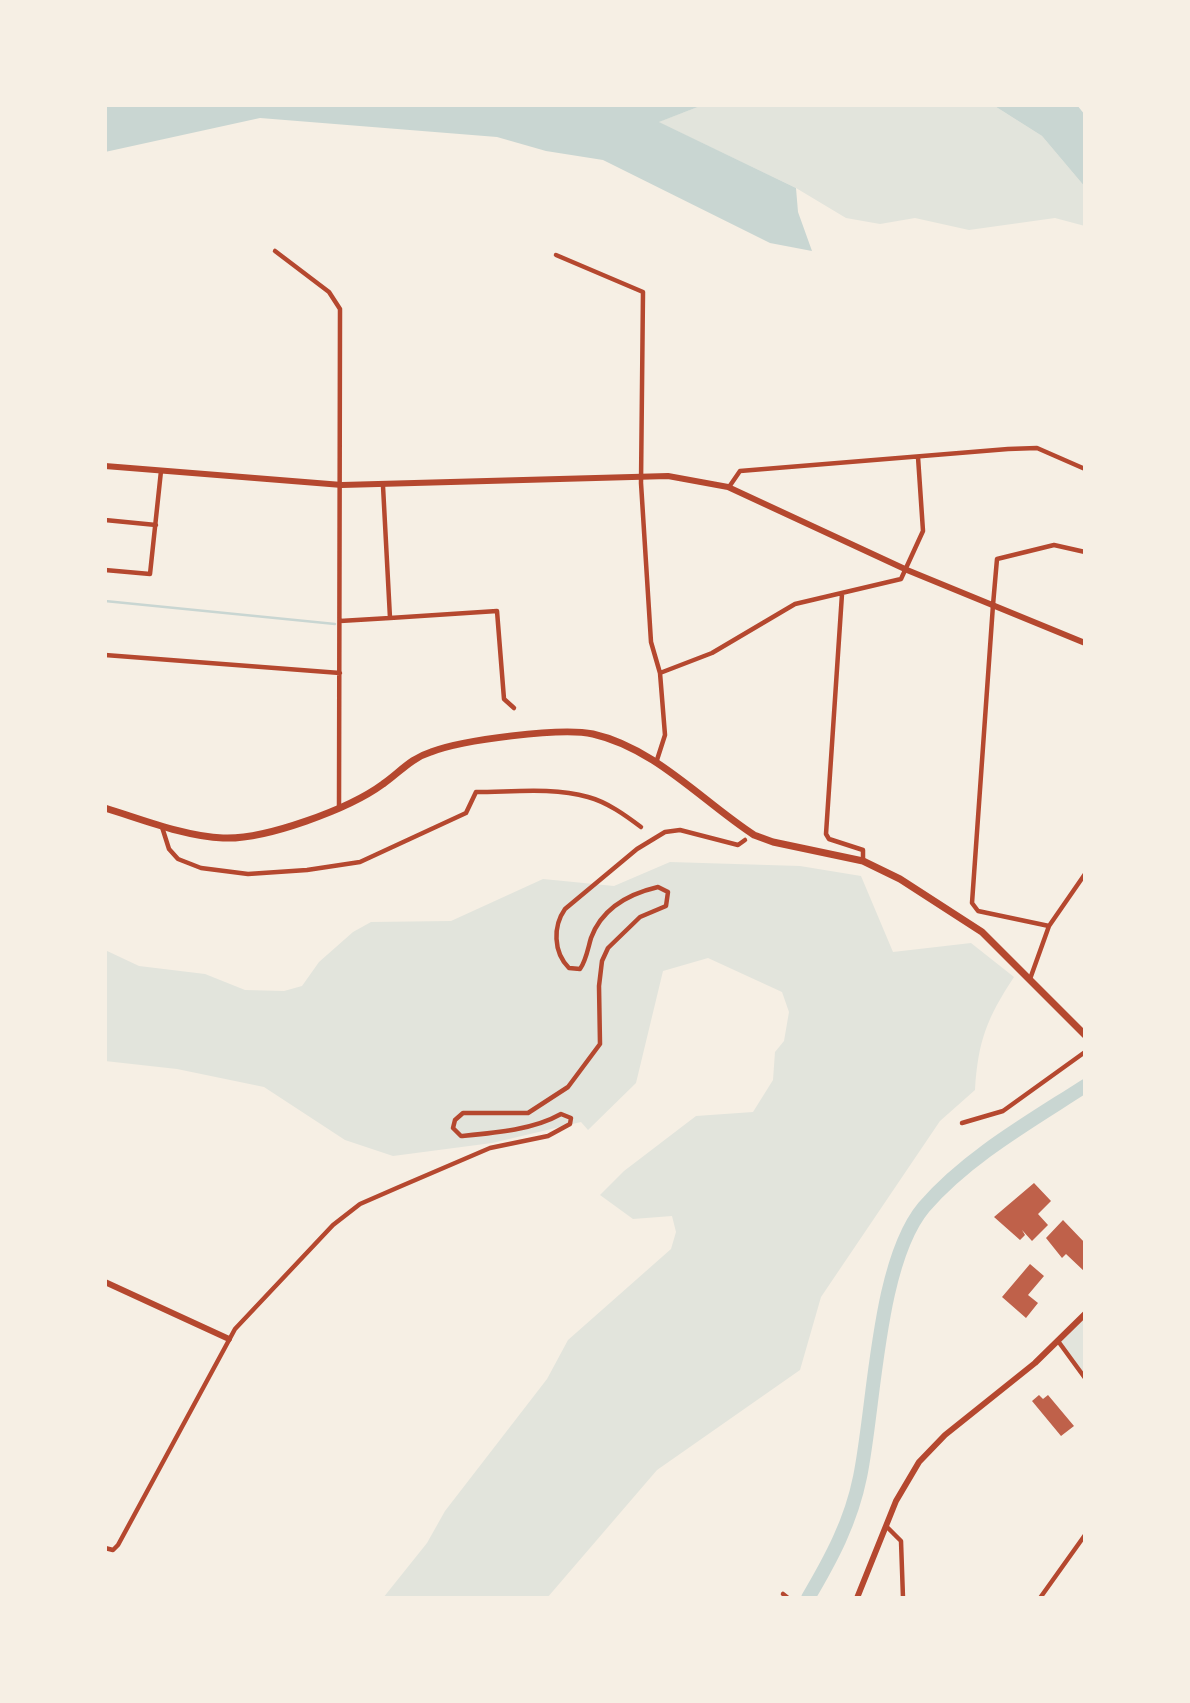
<!DOCTYPE html>
<style>
body{margin:0}
#map{position:relative;width:1190px;height:1703px;overflow:hidden;background:#f6efe4;font-family:Inter,sans-serif}
canvas{display:block}
.frame{position:absolute;inset:0;border:107px solid #f6efe4;pointer-events:none}
</style>
<div id="map">
<canvas width="1190" height="1703"></canvas>
<div class="frame"></div>
</div>
<script>
const g = document.querySelector('canvas').getContext('2d');
g.lineJoin = 'round';
function fillPath(path, color) {
  g.fillStyle = color;
  g.fill(path, 'evenodd');
}
function trace(path, color, width, dash) {
  g.strokeStyle = color;
  g.lineWidth = width;
  g.lineCap = dash ? 'butt' : 'round';
  g.setLineDash(dash || []);
  g.stroke(path);
}
fillPath(new Path2D(`
 M703,105H993L1042,136L1085,187V226L1055,218L969,230L915,218L880,224L846,218L796,188L658,122Z
 M670,862L800,866L861,876L893,952L971,943L1014,977C987,1018 978,1041 975,1090L940,1121L821,1297L800,1370L657,1470L547,1598H383L427,1543L445,1511L547,1379L568,1340L671,1249L676,1232L672,1216L633,1219L600,1195L624,1171L696,1116L753,1112L773,1080L775,1052L784,1041L789,1012L782,992L708,958L663,971L636,1083L588,1130L581,1122L492,1143L393,1156L345,1140L264,1087L177,1069L105,1061V950L139,966L205,974L245,990L284,991L302,986L319,962L353,932L371,922L451,921L543,879L614,886Z
 M1083,1320L1085,1322V1377L1057,1340Z`), '#e2e4dc');
fillPath(new Path2D(`
 M105,105H703L659,122L796,188L798,212L812,251L770,243L603,160L546,151L497,137L260,118L105,152Z
 M993,105H1077L1085,115V187L1042,136Z`), '#c9d6d2');
trace(new Path2D(`
 M105,601L335,624`), '#c9d6d2', 2.5);
trace(new Path2D(`
 M808,1598C831,1559 851,1522 860,1477C875,1404 877,1263 924,1207C967,1157 1031,1121 1085,1086`), '#c9d6d2', 14);
fillPath(new Path2D(`
 M1034,1183L1051,1201L1038,1214L1048,1225L1032,1241L1022,1230L1025,1235L1020,1240L994,1217Z
 M1063,1220L1085,1243V1272L1066,1254L1062,1258L1046,1238Z
 M1030,1264L1044,1276L1028,1295L1038,1303L1026,1318L1002,1297Z
 M1039,1395L1043,1399L1048,1395L1074,1426L1061,1436L1032,1401Z`), '#bf614a');
trace(new Path2D(`
 M275,251L329,292L340,309L339,806
 M556,255L643,292L641,483L651,642L660,673L665,735L656,763
 M729,487L740,471L1008,449L1037,448L1085,469
 M105,520L156,525
 M105,570L150,574L161,471
 M842,594L826,834L829,839L863,850V861
 M390,618L497,611L504,699L514,708
 M340,621L390,618L383,486
 M105,655L340,673
 M660,673L712,653L795,604L901,579L923,531L918,457
 M162,827L169,849L178,859L201,868L248,874L307,870L360,862L466,813L476,792C512,792 553,787 588,797C607,802 625,815 641,827
 M1049,926L978,911L972,903L993,605L997,559L1054,545L1085,552
 M1030,979L1049,926L1085,874
 M962,1123L1003,1111L1085,1052
 M1058,1341L1085,1378
 M886,1526L901,1541L903,1598
 M105,1548L113,1550L118,1545L235,1329L333,1225L360,1204L399,1187L490,1148L548,1136L570,1124L571,1118L561,1114C533,1130 494,1133 461,1136L453,1128L455,1120L463,1113H528L568,1087L600,1044L599,986L602,961L608,948L640,917L666,906L668,892L658,887C628,894 602,908 591,938C588,948 586,961 580,969L569,968C553,952 553,926 565,909L637,849L665,832L680,830L738,845L745,840
 M783,1594L788,1598
 M1040,1598L1085,1535`), '#b5482f', 4.5);
trace(new Path2D(`
 M105,466L342,485L668,476L728,487L907,570L1085,643
 M105,1282L229,1339`), '#b5482f', 6);
trace(new Path2D(`
 M857,1598L896,1501L919,1462L945,1435L1035,1363L1085,1314`), '#b5482f', 6);
trace(new Path2D(`
 M105,808C141,819 186,837 223,838C265,840 349,809 383,784C399,773 411,758 431,752C462,740 561,727 593,734C655,748 703,802 754,835L773,842L863,861L900,879L982,932L1085,1035`), '#b5482f', 7);
</script>
